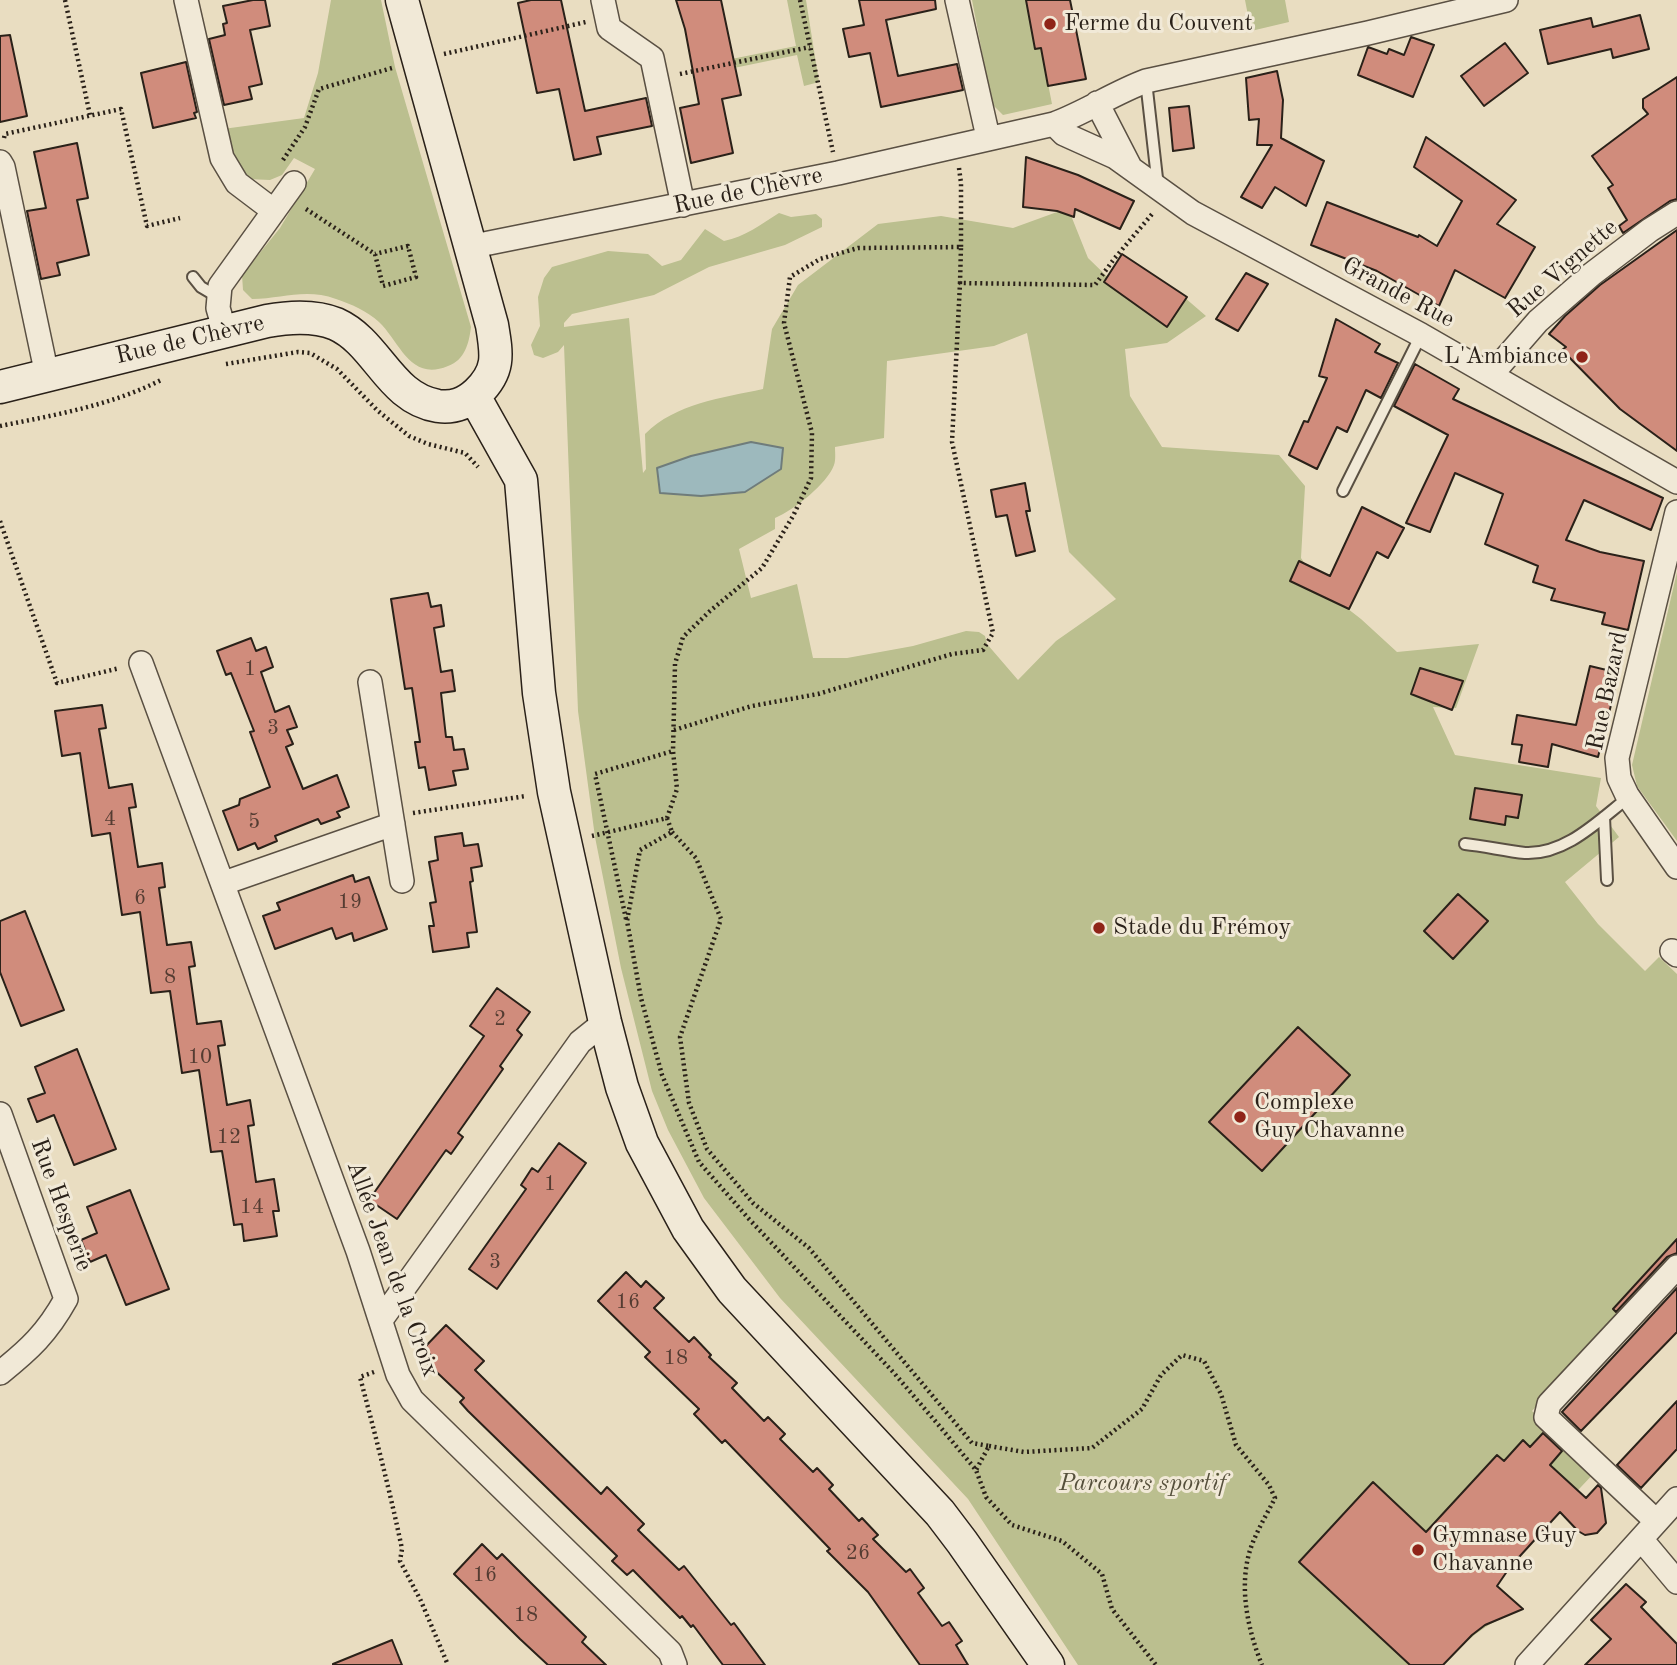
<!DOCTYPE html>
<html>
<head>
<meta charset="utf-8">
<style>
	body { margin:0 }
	canvas { display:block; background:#e9ddc1 }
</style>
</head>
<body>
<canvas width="1677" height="1665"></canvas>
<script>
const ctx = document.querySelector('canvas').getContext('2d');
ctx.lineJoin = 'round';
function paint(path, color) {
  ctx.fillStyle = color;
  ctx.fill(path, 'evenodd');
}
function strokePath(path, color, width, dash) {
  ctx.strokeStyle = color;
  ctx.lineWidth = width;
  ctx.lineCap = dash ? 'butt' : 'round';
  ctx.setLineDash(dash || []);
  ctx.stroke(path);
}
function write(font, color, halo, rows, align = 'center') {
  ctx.font = font + ' "Old Standard TT",serif';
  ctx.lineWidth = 6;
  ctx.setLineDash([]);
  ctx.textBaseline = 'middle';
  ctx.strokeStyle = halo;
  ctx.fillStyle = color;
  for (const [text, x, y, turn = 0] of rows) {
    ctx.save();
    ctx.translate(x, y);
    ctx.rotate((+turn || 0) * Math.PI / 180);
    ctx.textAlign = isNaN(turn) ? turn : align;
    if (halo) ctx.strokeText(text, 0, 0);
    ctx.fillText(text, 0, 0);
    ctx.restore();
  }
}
const green = new Path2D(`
	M331 0H381L395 67 471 327C469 343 465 360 448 366 410 382 400 342 379 322 367 311 351 304 336 299 305 288 282 299 252 299L243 290 242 275 280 228 315 169 294 158 282 175 270 180 248 179 238 171 223 129 304 118 318 73Z
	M787 0H806L819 82 804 86 797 55 695 76 692 67 796 46Z
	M972 0H1026L1041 48 1052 104 1003 115 992 104Z
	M1245 0H1285L1289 22 1251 31Z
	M1068 208 1088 258 1120 289 1184 297 1206 316 1167 343 1125 349 1130 396 1162 447 1279 455 1305 486 1301 558 1321 588 1361 619 1397 652 1479 644 1456 708 1433 707 1455 755 1601 778 1596 806 1619 837 1565 882 1598 924 1645 971 1659 957 1677 974V1252L1532 1411 1597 1470 1548 1522 1549 1524 1510 1567 1497 1585 1523 1609C1483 1625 1473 1634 1443 1665H1078L968 1499 780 1298 704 1198 668 1130 652 1091 621 968 595 837 578 711 564 345 558 352 543 358 534 355 531 345 540 326 538 297 544 278 552 267 608 251 648 254 662 266 681 260 705 229 724 241C745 237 761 224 779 213L791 217 816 214 822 219V227L785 245 709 267 654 295 572 314 564 323V327L629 318 643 473 646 469 645 434C676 403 722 398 763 389L772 329 798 285 878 224 941 216 1013 228ZM1027 333 1069 552 1116 599 1056 641 1018 680 987 644 985 636 979 632 966 631 913 646 847 658H813L797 584 751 598 739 549 775 529V518C794 510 827 484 834 465 836 460 835 452 835 447L884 438 887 361 994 346Z
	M1677 572V841L1637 786 1632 765Z`);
const water = new Path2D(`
	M751 442 783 448 781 469 745 492 701 496 660 493 657 468 691 456Z`);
const building = new Path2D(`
	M253 0H265L270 26 250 30 262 84 249 87 252 99 224 105 209 39 225 35 223 24 227 23 223 6Z
	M531 0H561L585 111 646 98 652 126 597 137 601 154 574 160 559 89 537 93 518 3Z
	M676 0H721L741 95 722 99 733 153 691 163 680 108 699 104 685 29Z
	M859 0H935L936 9 886 20 898 76 957 64 963 90 881 107 870 53 849 57 843 29 864 25Z
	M1026 0H1070L1086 79 1048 86 1041 48 1035 49Z
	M1640 15 1649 49 1613 58 1611 49 1548 64 1540 30 1591 18 1593 27Z
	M10 35 27 116 0 122V36Z
	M1411 37 1434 45 1413 97 1358 75 1368 47 1387 54 1389 49 1404 55Z
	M1505 43 1528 73 1484 106 1461 76Z
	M186 62 197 112 194 113 196 118 153 128 141 73Z
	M1277 71 1283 100 1281 138 1324 161 1306 206 1275 187 1262 208 1241 197 1272 145H1257L1259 119 1249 120 1246 78Z
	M1677 77V199L1670 201 1623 233 1619 226 1627 220 1608 188 1613 185 1592 156 1648 114 1643 108V99Z
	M1189 106 1194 148 1173 151 1169 108Z
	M1426 137 1516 200 1497 224 1535 247 1505 298 1455 270 1439 306 1377 271 1311 245 1327 202 1418 237 1419 235 1437 246 1462 201 1414 167Z
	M77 143 88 198 77 200 89 255 57 263 60 275 41 279 27 211 46 208 34 152Z
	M1026 157 1078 175 1134 201 1120 229 1075 209 1074 217 1057 211 1023 207Z
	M1677 230V451L1620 409 1562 350 1566 347 1549 334 1565 316 1600 285Z
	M1122 254 1187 297 1167 327 1104 282Z
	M1246 273 1268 284 1238 331 1216 319Z
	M1336 319 1380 344 1375 352 1398 363 1381 398 1366 390 1347 432 1337 427 1317 469 1289 455 1304 421 1308 422 1327 378 1319 376Z
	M1415 364 1459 389 1453 399 1663 498 1651 530 1584 500 1566 540 1600 552 1644 561 1628 630 1602 624 1605 613 1551 600 1555 589 1533 582 1538 566 1485 544 1503 494 1455 473 1430 532 1406 523 1448 435 1394 406Z
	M1025 483 1030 511H1026L1035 551 1016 556 1007 515 996 517 991 490Z
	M1362 507 1404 528 1388 558 1377 552 1349 609 1290 581 1299 561 1330 576Z
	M428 593 431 607 441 605 444 626 434 628 441 672 452 670 455 691 441 693 446 737H452L454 750 464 749 468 769 453 771 456 785 429 790 425 767 419 768 415 742H420L412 688 405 689 391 599Z
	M251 638 256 651 266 647 273 667 261 672 275 712 289 706 297 727 287 730 293 744 286 747 303 789 337 775 349 807 337 812 340 817 321 824 318 819 275 836 277 841 258 849 255 843 238 850 223 811 239 805 240 799 270 787 250 732 254 731 231 673 226 675 217 651Z
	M1590 666 1619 673 1598 757 1552 744 1548 767 1519 762 1522 745 1512 744 1517 715 1576 725Z
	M1420 668 1463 681 1452 710 1411 694Z
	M102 705 106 728 99 729 109 788 132 784 136 807 129 808 138 867 162 863 165 887 159 888 167 945 191 942 195 966 189 967 197 1024 221 1021 225 1045 218 1046 227 1105 250 1100 254 1125 248 1126 256 1182 274 1179 279 1211H273L277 1236 244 1241 242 1224 234 1225 222 1151 211 1152 199 1070 182 1073 170 991 151 993 140 912 122 915 110 833 92 836 80 753 62 756 55 711Z
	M1475 788 1522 795 1518 818 1506 816 1505 825 1470 819Z
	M462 833 464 846 478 844 482 866 471 868 473 881 470 882 477 932 467 933 469 947 433 952 429 926H434L430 903 436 902 429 862 438 860 435 837Z
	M353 875 355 882 369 877 387 929 354 941 352 933 336 939 332 928 275 949 263 916 280 910 277 903Z
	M1458 894 1488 921 1453 959 1424 931Z
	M25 911 64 1010 21 1026 0 972V921Z
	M497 988 530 1012 517 1030 522 1035 500 1066 503 1069 458 1133 463 1137 451 1154 446 1150 397 1219 369 1200 484 1036 470 1026Z
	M1298 1027 1350 1075 1262 1171 1209 1122Z
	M77 1049 116 1149 74 1165 54 1115 37 1122 28 1099 45 1093 35 1067Z
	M559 1143 586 1163 497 1289 469 1269 526 1189 521 1185 532 1168 538 1172Z
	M130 1190 169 1289 126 1305 106 1255 90 1262 81 1240 97 1233 87 1207Z
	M1677 1239V1253L1667 1257 1616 1312 1613 1309Z
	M626 1272 641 1287 646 1281 664 1298 654 1308 689 1342 694 1337 711 1355 709 1357 737 1383 732 1388 764 1421 768 1417 785 1434 780 1439 813 1472 817 1468 833 1485 829 1489 859 1521 862 1518 878 1535 873 1539 906 1572 910 1569 924 1588 918 1593 942 1626 949 1622 962 1641 956 1645 968 1665H920L868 1592 827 1551 830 1549 725 1440 722 1443 694 1414 699 1409 645 1357 650 1352 598 1301Z
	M1677 1288V1332L1581 1431 1562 1412Z
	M446 1325 484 1361 475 1370 601 1494 607 1487 644 1524 638 1530 679 1570 684 1566 731 1625 734 1623 765 1665H723L693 1625 691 1627 682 1616 680 1618 633 1570 627 1575 612 1561 617 1556 468 1411 460 1402 464 1398 427 1363 433 1358 424 1348Z
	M1677 1401V1449L1641 1488 1617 1465Z
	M1543 1433 1562 1451 1550 1465 1586 1498 1598 1485 1601 1488 1606 1523 1597 1533 1585 1535 1578 1531 1560 1512 1510 1567 1497 1586 1523 1609 1485 1625 1472 1635 1443 1665H1410L1299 1562 1373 1482 1426 1532 1497 1455 1504 1461 1523 1440 1530 1447Z
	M482 1544 497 1559 502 1554 531 1583 586 1637 582 1642 606 1665H548L520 1639 454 1574Z
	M1626 1584 1646 1602 1641 1607 1677 1644V1665H1585L1611 1639 1591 1620Z
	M392 1640 402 1665H333V1664Z`);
const path = new Path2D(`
	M65 0 90 115
	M800 0 833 152
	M444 54 586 22
	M680 74 810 47
	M4 138 5 134 121 109 147 226 180 218
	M283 160 305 127 319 89 392 68
	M959 168 961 183V247
	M306 209 375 254 383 286 416 277 408 246 375 254
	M226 364 298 352 310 353 337 369 378 411 409 436 428 444 465 453 478 467
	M0 426C55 415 113 405 163 379
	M0 521 57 683 120 668
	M674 730 752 706 818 694 952 654 983 650 993 633 952 442 960 283
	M413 813 526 796
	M667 818 672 832 640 850 627 921 641 998 662 1075 699 1162 749 1219 894 1373 936 1422 976 1470 986 1497 1012 1525 1062 1541 1102 1574 1112 1609 1156 1665
	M672 832 696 858 721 919 680 1037 689 1103 707 1149 753 1203 809 1248 972 1443 989 1446 976 1470
	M592 836 667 818 677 789 673 751 675 664 683 637 710 611 762 568 793 516 811 478 812 433 784 323 790 277 820 259 858 248 961 247 960 283 1095 285 1114 259 1153 213
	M626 919 595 774 673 751
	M374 1372 360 1377C375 1434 390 1491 402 1549L400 1561 421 1601 448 1665
	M989 1446 1024 1452 1092 1448 1142 1409 1161 1375 1182 1355 1204 1361 1221 1394 1236 1445 1269 1485 1275 1498C1268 1512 1259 1527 1253 1542 1237 1581 1247 1628 1262 1665`);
const lane = new Path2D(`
	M1146 81 1158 187
	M193 277 201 287 218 297
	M1343 491 1421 335
	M1604 817 1607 880
	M1465 844C1485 846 1505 851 1525 853 1566 855 1599 820 1629 797`);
const street = new Path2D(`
	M186 0 222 158 237 183 274 211
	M603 0 609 28 652 58 683 205
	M957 0 988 137
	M1097 103 1130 167
	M1054 124 1064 134 1115 157 1193 213 1421 335 1677 482
	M0 162 3 167 47 375
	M469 247 838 173 1054 124C1086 112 1114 93 1146 81L1368 33 1506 0
	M225 332 218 308 220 286 294 183
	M1491 375 1538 321 1592 274 1650 230 1677 213
	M1677 512 1617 758 1619 778 1627 795 1677 867
	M141 663 358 1251 398 1375 412 1400 670 1652 675 1665
	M370 682 402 881
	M224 883 393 824
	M1672 951 1677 955
	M0 1114 66 1299C47 1333 30 1349 0 1373
	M381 1320 580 1042 605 1022
	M1656 1521 1546 1417 1549 1404 1677 1267
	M1641 1539 1677 1582
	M1527 1665 1677 1499`);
const secondary = new Path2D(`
	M0 387 267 321C289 317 314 315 336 324 378 343 389 398 438 406 453 408 465 404 477 393 500 371 497 355 492 325L402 0
	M474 396 521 480 539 693 554 792 605 1022 622 1087 642 1143 688 1229 732 1290 940 1513 962 1542 1048 1665`);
const markers = [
	[1050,24,7,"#8f2418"],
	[1582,357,7,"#8f2418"],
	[1099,928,7,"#8f2418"],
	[1240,1117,7,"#8f2418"],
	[1418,1550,7,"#8f2418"]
];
const numberNames = [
	["1",250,669],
	["3",273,728],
	["4",110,819],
	["5",254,822],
	["6",140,898],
	["19",350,902],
	["8",170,977],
	["2",500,1019],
	["10",200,1057],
	["12",229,1137],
	["1",550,1184],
	["14",252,1207],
	["3",495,1262],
	["16",628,1302],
	["18",676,1358],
	["26",858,1553],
	["16",485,1575],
	["18",526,1615]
];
const poiNames = [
	["Ferme du Couvent",1064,24],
	["L'Ambiance",1568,357,"right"],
	["Stade du Frémoy",1113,928],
	["Complexe",1254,1103],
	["Guy Chavanne",1254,1131],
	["Gymnase Guy",1432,1536],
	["Chavanne",1432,1564]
];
const streetNames = [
	["Rue de Chèvre",748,191,-12],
	["Rue Vignette",1563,269,-41],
	["Grande Rue",1398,293,28],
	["Rue de Chèvre",190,340,-13],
	["Rue Bazard",1608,691,-78],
	["Rue Hesperie",61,1205,70],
	["Allée Jean de la Croix",392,1269,70]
];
const parkNames = [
	["Parcours sportif",1143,1484]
];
paint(green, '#bbbf8f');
paint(water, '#9db9bd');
strokePath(water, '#6f7c7b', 2);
paint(building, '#d08c7c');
strokePath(building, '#2a2119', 2);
strokePath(lane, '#5a5043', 14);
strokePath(street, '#5a5043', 26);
strokePath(secondary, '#2a2119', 35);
strokePath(path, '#2a2119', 4.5, [2, 3.5]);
strokePath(lane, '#f1e9d7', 10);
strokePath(street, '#f1e9d7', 23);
strokePath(secondary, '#f1e9d7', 32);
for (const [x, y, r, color] of markers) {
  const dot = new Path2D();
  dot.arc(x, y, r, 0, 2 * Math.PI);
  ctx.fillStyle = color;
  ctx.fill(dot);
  strokePath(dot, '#f1e9d7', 2.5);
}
write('21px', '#543c32', null, numberNames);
write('24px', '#2a2119', '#f1e9d7', poiNames, 'left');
write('24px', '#2a2119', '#f1e9d7', streetNames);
write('italic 24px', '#56503c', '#f1e9d7', parkNames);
</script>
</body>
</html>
